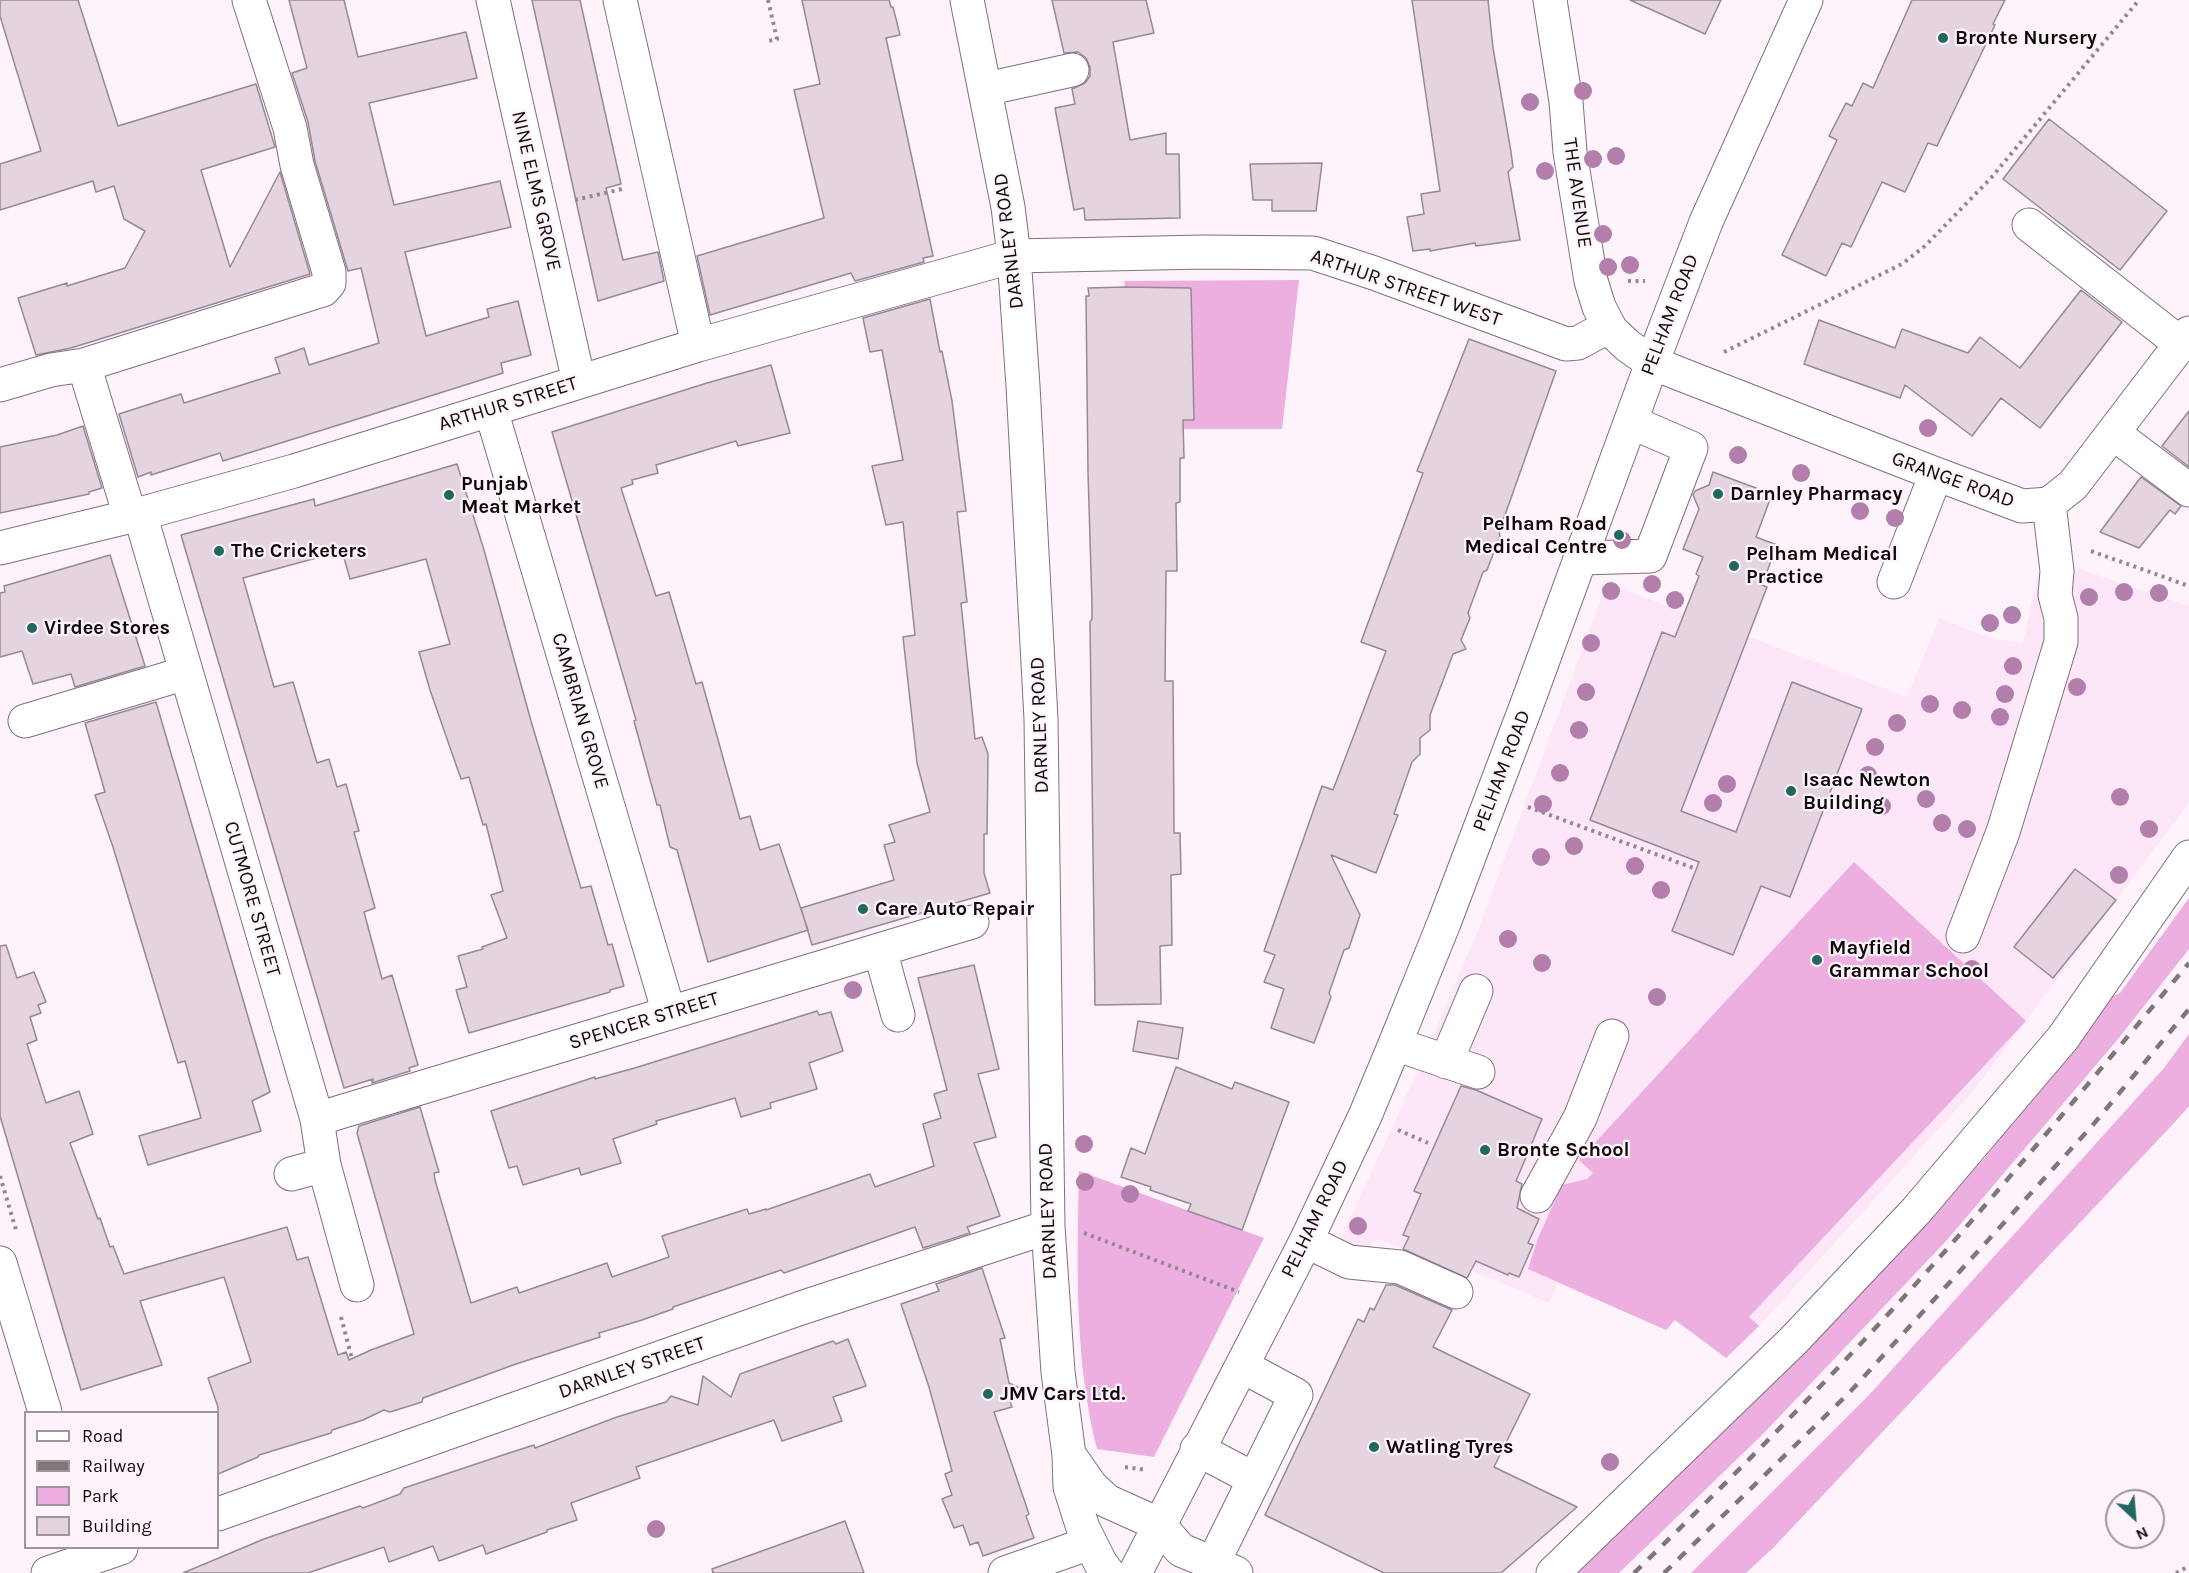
<!DOCTYPE html>
<html>
<head>
<meta charset="utf-8">
<style>
	body { margin:0 }
	#map { position:relative; width:2189px; height:1573px; overflow:hidden; background:#fef2fb; font-family:Karla,sans-serif }
	canvas { display:block }
	.legend { position:absolute; left:24px; top:1411px; width:195px; height:138px; box-sizing:border-box; background:#fef2fb; border:2px solid #9e959c; margin:0; padding:8px 10px; list-style:none; font-size:18px; color:#0f0a0d }
	.legend li { display:flex; align-items:center; gap:12px; height:30px }
	.legend b { width:30px; border:2px solid #9e959c }
	.north { position:absolute; left:2105px; top:1489px; width:60px; height:60px; box-sizing:border-box; background:#fef2fb; border:2px solid #9e959c; border-radius:50%; rotate:154deg; font-size:16px; font-weight:700; line-height:24px; text-align:center; color:#0f0a0d }
	.north::after { content:''; display:block; margin:auto; width:21px; height:27px; background:#1f6860; clip-path:polygon(50% 0,100% 100%,50% 72%,0 100%) }
</style>
</head>
<body>
<div id="map">
<canvas width="2189" height="1573"></canvas>
<ul class="legend">
<li><b style="height:8px;background:#fff"></b>Road</li>
<li><b style="height:8px;background:#7f767c"></b>Railway</li>
<li><b style="height:16px;background:#ecafdf"></b>Park</li>
<li><b style="height:16px;background:#e4d4e0"></b>Building</li>
</ul>
<div class="north">N</div>
</div>
<script>
const ctx = document.querySelector('canvas').getContext('2d');
ctx.lineJoin = 'round';
function paint(path, color) {
  ctx.fillStyle = color;
  ctx.fill(path, 'evenodd');
}
function strokePath(path, color, width, dash) {
  ctx.strokeStyle = color;
  ctx.lineWidth = width;
  ctx.lineCap = dash ? 'butt' : 'round';
  ctx.setLineDash(dash || []);
  ctx.stroke(path);
}
function write(font, color, halo, rows, align = 'center') {
  ctx.font = font + ' Karla,sans-serif';
  ctx.lineWidth = 4.5;
  ctx.setLineDash([]);
  ctx.textBaseline = 'middle';
  ctx.strokeStyle = halo;
  ctx.fillStyle = color;
  for (const [text, x, y, turn = 0] of rows) {
    ctx.save();
    ctx.translate(x, y);
    ctx.rotate((+turn || 0) * Math.PI / 180);
    ctx.textAlign = isNaN(turn) ? turn : align;
    if (halo) ctx.strokeText(text, 0, 0);
    ctx.fillText(text, 0, 0);
    ctx.restore();
  }
}
const built = new Path2D(`
	M2076 568 2189 606V803L1974 1090 1759 1326 1726 1358 1675 1320 1666 1330 1558 1283 1549 1303 1457 1264 1453 1271 1379 1239 1356 1249 1340 1241 1417 1073 1477 933 1607 583 1907 697 1939 618 1990 638 2023 643 2038 573Z`);
const green = new Path2D(`
	M1299 280 1282 429H1183L1138 421 1194 420 1193 381 1158 382 1192 317 1191 288 1125 287 1124 281Z
	M1854 862 2026 1021 1749 1317 1759 1326 1726 1358 1675 1320 1666 1330 1528 1269 1538 1238 1562 1185 1587 1179 1593 1173 1579 1160Z
	M2189 898V949L2118 1039 1947 1240 1763 1434 1619 1573H1571L1847 1302 1984 1159 2105 1000 2120 993Z
	M2189 1034V1106L2174 1123 1773 1548 1746 1573H1691L1869 1395 2164 1068Z
	M1079 1171 1264 1238 1154 1457 1097 1449C1074 1359 1077 1263 1079 1171Z`);
const building = new Path2D(`
	M0 0H78L118 126 256 84 275 147 201 170 230 267 280 172 310 274 71 348 36 355 18 298 67 283V286L125 268 145 231 124 219 114 186 96 192 93 181 0 210V164L41 151 0 16Z
	M289 0H344L358 57 466 32 477 78 369 103 394 205 500 181 511 227 405 252 426 336 489 317 487 309 518 301 531 355 501 363 503 373 348 422 223 461 220 453 151 475V472L138 477 119 414 181 394 184 403 280 373 275 358 304 348 309 365 379 343 361 268 348 271 315 161 308 122 292 73 307 68Z
	M532 0H580L621 184 606 188 623 260 658 252 664 281 598 301Z
	M802 0H889L891 7H893L900 35 886 38 933 256 923 258 924 262 855 281 851 273 710 315 697 256 824 218 794 90 820 84Z
	M1052 0H1146L1154 33 1113 42 1130 140 1166 133V154H1179L1180 218 1085 220 1084 208 1074 210 1055 108 1075 104 1072 89 1085 83 1090 76V67L1086 58 1078 52 1064 53Z
	M1412 0H1488L1493 48 1511 152 1513 167 1508 172 1520 240 1476 246 1475 243 1430 251V249L1413 251 1407 217 1424 214 1421 194 1440 191Z
	M1630 0H1721L1705 34Z
	M1912 0H2005L1993 24 1995 25 1937 146 1928 143 1905 192 1882 182 1851 247 1842 243 1826 276 1782 255 1837 140 1829 136 1846 103 1852 106 1863 83 1873 88Z
	M2049 119 2167 211 2120 270 2003 179Z
	M1322 163 1316 211H1272V200H1253L1250 164Z
	M1125 287 1191 288 1194 420H1183L1184 458H1180V502L1176 503 1177 571H1166L1165 681H1173L1174 833H1180L1181 874 1171 875 1172 945 1160 946 1161 1004 1095 1005 1090 622 1092 619V605L1088 472 1086 296H1089L1088 288Z
	M2081 290 2122 322 2040 428 2001 398 1972 436 1905 385 1900 398 1804 364 1819 320 1895 348 1902 329 1968 353 1980 337 2020 368Z
	M930 299 940 352 942 351 952 401 966 511 957 512 967 602 961 603 975 739 982 737 988 754 987 834H984V873L990 893 812 945 801 908 894 880 884 845 895 842 889 825 930 812 917 763 903 637 915 635 903 522 886 525 872 466 903 460 882 350 870 352 863 318Z
	M1469 339 1556 371 1499 532 1500 536 1487 570 1483 572 1468 613 1470 618 1461 640 1466 649 1453 654 1430 715V730L1420 738V754L1412 762 1394 814 1398 815 1376 873 1331 855 1360 915 1349 948 1344 950 1329 993 1331 997 1314 1043 1271 1028 1284 989 1264 982 1275 955 1264 951 1322 786 1333 790 1386 651 1361 642 1423 473 1417 471Z
	M771 365 790 433 738 446 736 441 656 465 658 473 632 480 633 484 621 488 656 596 669 592 696 684 702 682 740 819 750 816 760 850 779 844 808 930 708 962 677 850 670 847 660 805H657L634 721 636 720 552 432 707 383Z
	M2189 411V467L2162 446Z
	M83 426 102 488 89 492V494L0 513V447L57 435Z
	M457 464 484 550 531 721 581 888 591 886 608 945 612 944 624 986 610 990V992L469 1033 456 990 467 987 458 956 483 949 482 947 507 938 491 895 503 891 486 824 483 825 469 777 461 779 430 690 419 652 450 644 426 559 350 579 342 551 243 578 274 687 293 682 317 763 329 759 337 787 346 784 359 831 354 832 375 908 364 912 382 979 392 975 418 1065 409 1068 410 1071 372 1083 373 1079 344 1088 181 535 314 499 315 506Z
	M1713 472 1772 494 1756 537 1777 545 1762 585 1767 587 1681 811 1736 832 1792 682 1862 709 1790 897 1761 886 1733 955 1672 931 1699 862 1590 820 1662 632 1675 637 1699 576 1696 574 1703 557 1683 549 1699 509 1693 495 1695 491 1709 485Z
	M2141 477 2181 506 2175 514 2170 510 2139 548 2100 532Z
	M110 555 145 666 75 687 71 674 33 684 22 651 0 657V593L5 592 4 586Z
	M156 702 270 1092 252 1101 261 1131 148 1165 139 1136 201 1118 185 1061 178 1063 113 847 95 795 105 792 85 723Z
	M2075 869 2116 900 2053 978 2014 947Z
	M6 945 17 978 34 972 46 1002 38 1005 41 1013 30 1017 37 1040 27 1044 46 1103 79 1091 93 1134 70 1143 98 1219 100 1218 110 1247 113 1246 124 1274 287 1227 297 1260 308 1257 338 1355 346 1352 349 1360 371 1350 414 1334 357 1133 359 1126 420 1107 439 1172 434 1173 435 1180 471 1303 517 1287 519 1293 607 1263 612 1277 669 1257 662 1236 747 1209 749 1214 766 1209V1210L870 1174 875 1187 934 1166 923 1124 941 1118 934 1094 947 1090 918 978 974 965 999 1069 978 1074 996 1137 974 1143 1000 1216 967 1227 970 1233 923 1248 915 1227 784 1273 781 1270 673 1307V1309L642 1320 599 1333 600 1337 516 1364 423 1398 422 1402 390 1412 384 1410 363 1420 332 1430 331 1433 259 1455 258 1457 218 1474V1407L208 1378 251 1362 224 1277 140 1301 162 1365 81 1390 0 1116V946Z
	M817 1011 819 1015 831 1012 843 1051 809 1063 817 1089 770 1103 771 1108 741 1117 735 1098 656 1121 657 1124 613 1139 621 1163 581 1175 579 1168 523 1185 517 1166 509 1168 491 1111 595 1077V1079L638 1067Z
	M1138 1021 1183 1028 1178 1059 1133 1051Z
	M1176 1067 1232 1089 1235 1082 1289 1102 1242 1230 1188 1211 1191 1204 1150 1190 1151 1187 1121 1177 1131 1148 1145 1154Z
	M1461 1086 1476 1090 1542 1119 1516 1181 1522 1184 1517 1208 1539 1219 1528 1243 1533 1245 1519 1277 1509 1273 1508 1275 1476 1261 1467 1278 1403 1249 1409 1237 1403 1235 1421 1194 1414 1191Z
	M982 1268 1005 1338 1000 1339 1009 1383 1020 1388 1010 1401 1012 1407 994 1412 1029 1514 1026 1516 1034 1538 983 1556 978 1542 970 1545 963 1525 954 1528 942 1499 952 1495 945 1474 952 1471 929 1387 901 1304 939 1291 936 1284Z
	M1386 1285H1395L1452 1310 1433 1347 1530 1394 1494 1467 1577 1507 1501 1573H1384L1265 1515 1358 1319 1364 1322 1370 1308 1374 1310Z
	M848 1339 866 1386 833 1397 842 1421 782 1441 774 1420 636 1467 640 1478 571 1503 577 1520 547 1530V1532L486 1554 483 1545 439 1561 433 1546 389 1562 384 1547 308 1573H183L264 1539 360 1506 363 1508 400 1494 404 1488 509 1453 534 1445 535 1448 617 1417 666 1402 671 1396 698 1405 703 1376 731 1397 740 1374 833 1341 836 1344Z
	M845 1521 864 1573H713L712 1569Z`);
const path = new Path2D(`
	M768 0 777 39 768 41
	M575 200 626 188
	M1628 281H1645
	M1724 352 1902 264 1925 246 1991 178 2139 0
	M2091 551 2189 586
	M1528 807 1696 869
	M1398 1130 1428 1143
	M0 1176 16 1230
	M1084 1233 1239 1292
	M341 1317 352 1359
	M1125 1467 1147 1470
	M2176 1573 2189 1566`);
const minor = new Path2D(`
	M493 0 579 382
	M620 0 698 345
	M967 0 1008 207 1014 256 1023 386 1041 719 1048 1227 1058 1372 1069 1455 1070 1487 1083 1528 1101 1564 1108 1573
	M1550 0 1566 102 1570 152 1591 281 1599 307 1611 330 1628 346 1652 363 1936 474 2022 506 2049 504 2073 485 2189 333
	M986 89 1072 70
	M2029 225 2181 344
	M84 365 130 516
	M0 385 51 370 84 365 316 292 323 290 329 283V272L297 165 290 128 249 0
	M491 410 669 1013
	M2113 433 2189 490
	M140 514 317 1119 324 1165 357 1285
	M0 548 140 514 294 471 698 345 1014 256 1204 252 1313 253 1374 273 1566 344 1578 343 1609 326
	M1582 558 1650 556 1691 448 1631 422
	M1894 582 1936 474
	M25 721 186 673
	M1963 936 2003 832 2061 642V618L2055 595 2057 571 2049 504
	M880 950 898 1015
	M1395 1044 1478 1072
	M1446 1062 1476 991
	M317 1119 972 922
	M291 1174 324 1165
	M1537 1196 1580 1118 1612 1036
	M1306 1241 1349 1262 1400 1267 1456 1292
	M0 1263 45 1412
	M1197 1449 1254 1479
	M1070 1456 1091 1486 1107 1501 1158 1524 1181 1550 1236 1573
	M218 1514 801 1308 1048 1227
	M1213 1563 1296 1395 1242 1366
	M48 1573 121 1548
	M1005 1573 1090 1543
	M1135 1573 1306 1241 1365 1116 1395 1044 1444 923 1527 704 1652 363 1706 222 1806 0
	M1553 1573 1793 1341 1916 1211 2063 1038 2189 857`);
const rail = new Path2D(`
	M1634 1573C1736 1474 1836 1373 1931 1267 2019 1168 2104 1065 2189 963
	M1664 1573 1849 1393 2092 1126 2189 1009`);
const trees = [
	[1583,91],
	[1530,102],
	[1616,156],
	[1593,159],
	[1545,171],
	[1603,234],
	[1630,265],
	[1608,267],
	[1928,428],
	[1738,455],
	[1801,473],
	[1860,511],
	[1895,518],
	[1622,540],
	[1652,584],
	[1611,591],
	[2124,592],
	[2159,593],
	[2089,597],
	[1675,600],
	[2012,615],
	[1990,623],
	[1591,643],
	[2013,666],
	[2077,687],
	[1586,692],
	[2005,694],
	[1930,704],
	[1962,710],
	[2000,717],
	[1897,723],
	[1579,730],
	[1875,747],
	[1560,773],
	[1868,775],
	[1727,784],
	[2120,797],
	[1926,799],
	[1713,803],
	[1543,804],
	[1882,806],
	[1942,823],
	[1967,829],
	[2149,829],
	[1574,846],
	[1541,857],
	[1635,866],
	[2119,875],
	[1661,890],
	[1508,939],
	[1542,963],
	[1972,969],
	[853,990],
	[1657,997],
	[1084,1144],
	[1085,1182],
	[1130,1194],
	[1358,1226],
	[1610,1462],
	[656,1529]
];
const markers = [
	[1943,38,6,"#1f6860"],
	[1718,494,6,"#1f6860"],
	[449,495,6,"#1f6860"],
	[1619,535,6,"#1f6860"],
	[219,551,6,"#1f6860"],
	[1734,566,6,"#1f6860"],
	[32,628,6,"#1f6860"],
	[1791,791,6,"#1f6860"],
	[863,909,6,"#1f6860"],
	[1817,960,6,"#1f6860"],
	[1485,1150,6,"#1f6860"],
	[988,1394,6,"#1f6860"],
	[1374,1447,6,"#1f6860"]
];
const poiNames = [
	["Bronte Nursery",1955,38],
	["Punjab",461,484],
	["Meat Market",461,507],
	["Darnley Pharmacy",1730,494],
	["Pelham Road",1607,524,"right"],
	["Medical Centre",1607,547,"right"],
	["The Cricketers",231,551],
	["Pelham Medical",1746,554],
	["Practice",1746,577],
	["Virdee Stores",44,628],
	["Isaac Newton",1803,780],
	["Building",1803,803],
	["Care Auto Repair",875,909],
	["Mayfield",1829,948],
	["Grammar School",1829,971],
	["Bronte School",1497,1150],
	["JMV Cars Ltd.",1000,1394],
	["Watling Tyres",1386,1447]
];
const streetNames = [
	["NINE ELMS GROVE",536,191,77],
	["THE AVENUE",1577,193,82],
	["DARNLEY ROAD",1009,241,-97],
	["ARTHUR STREET WEST",1406,288,19],
	["PELHAM ROAD",1670,315,-69],
	["ARTHUR STREET",508,404,-17],
	["GRANGE ROAD",1953,480,20],
	["CAMBRIAN GROVE",580,711,74],
	["DARNLEY ROAD",1040,725,-92],
	["PELHAM ROAD",1502,771,-69],
	["CUTMORE STREET",252,899,74],
	["SPENCER STREET",644,1021,-17],
	["DARNLEY ROAD",1048,1211,-92],
	["PELHAM ROAD",1315,1219,-64],
	["DARNLEY STREET",632,1368,-19]
];
paint(built, '#fce6f7');
paint(green, '#ecafdf');
paint(building, '#e4d4e0');
strokePath(building, '#978994', 1.5);
strokePath(minor, '#7f717c', 35);
strokePath(path, '#92898f', 4, [3, 4.5]);
strokePath(minor, '#fff', 33);
strokePath(rail, '#7f767c', 4.5, [10, 10]);
ctx.fillStyle = '#b27eab';
for (const [x, y] of trees) {
  ctx.beginPath();
  ctx.arc(x, y, 9, 0, 2 * Math.PI);
  ctx.fill();
}
for (const [x, y, r, color] of markers) {
  const dot = new Path2D();
  dot.arc(x, y, r, 0, 2 * Math.PI);
  ctx.fillStyle = color;
  ctx.fill(dot);
  strokePath(dot, '#fef2fb', 2);
}
write('bold 20px', '#0f0a0d', '#fef2fb', poiNames, 'left');
write('20px', '#0f0a0d', '#fef2fb', streetNames);
</script>
</body>
</html>
